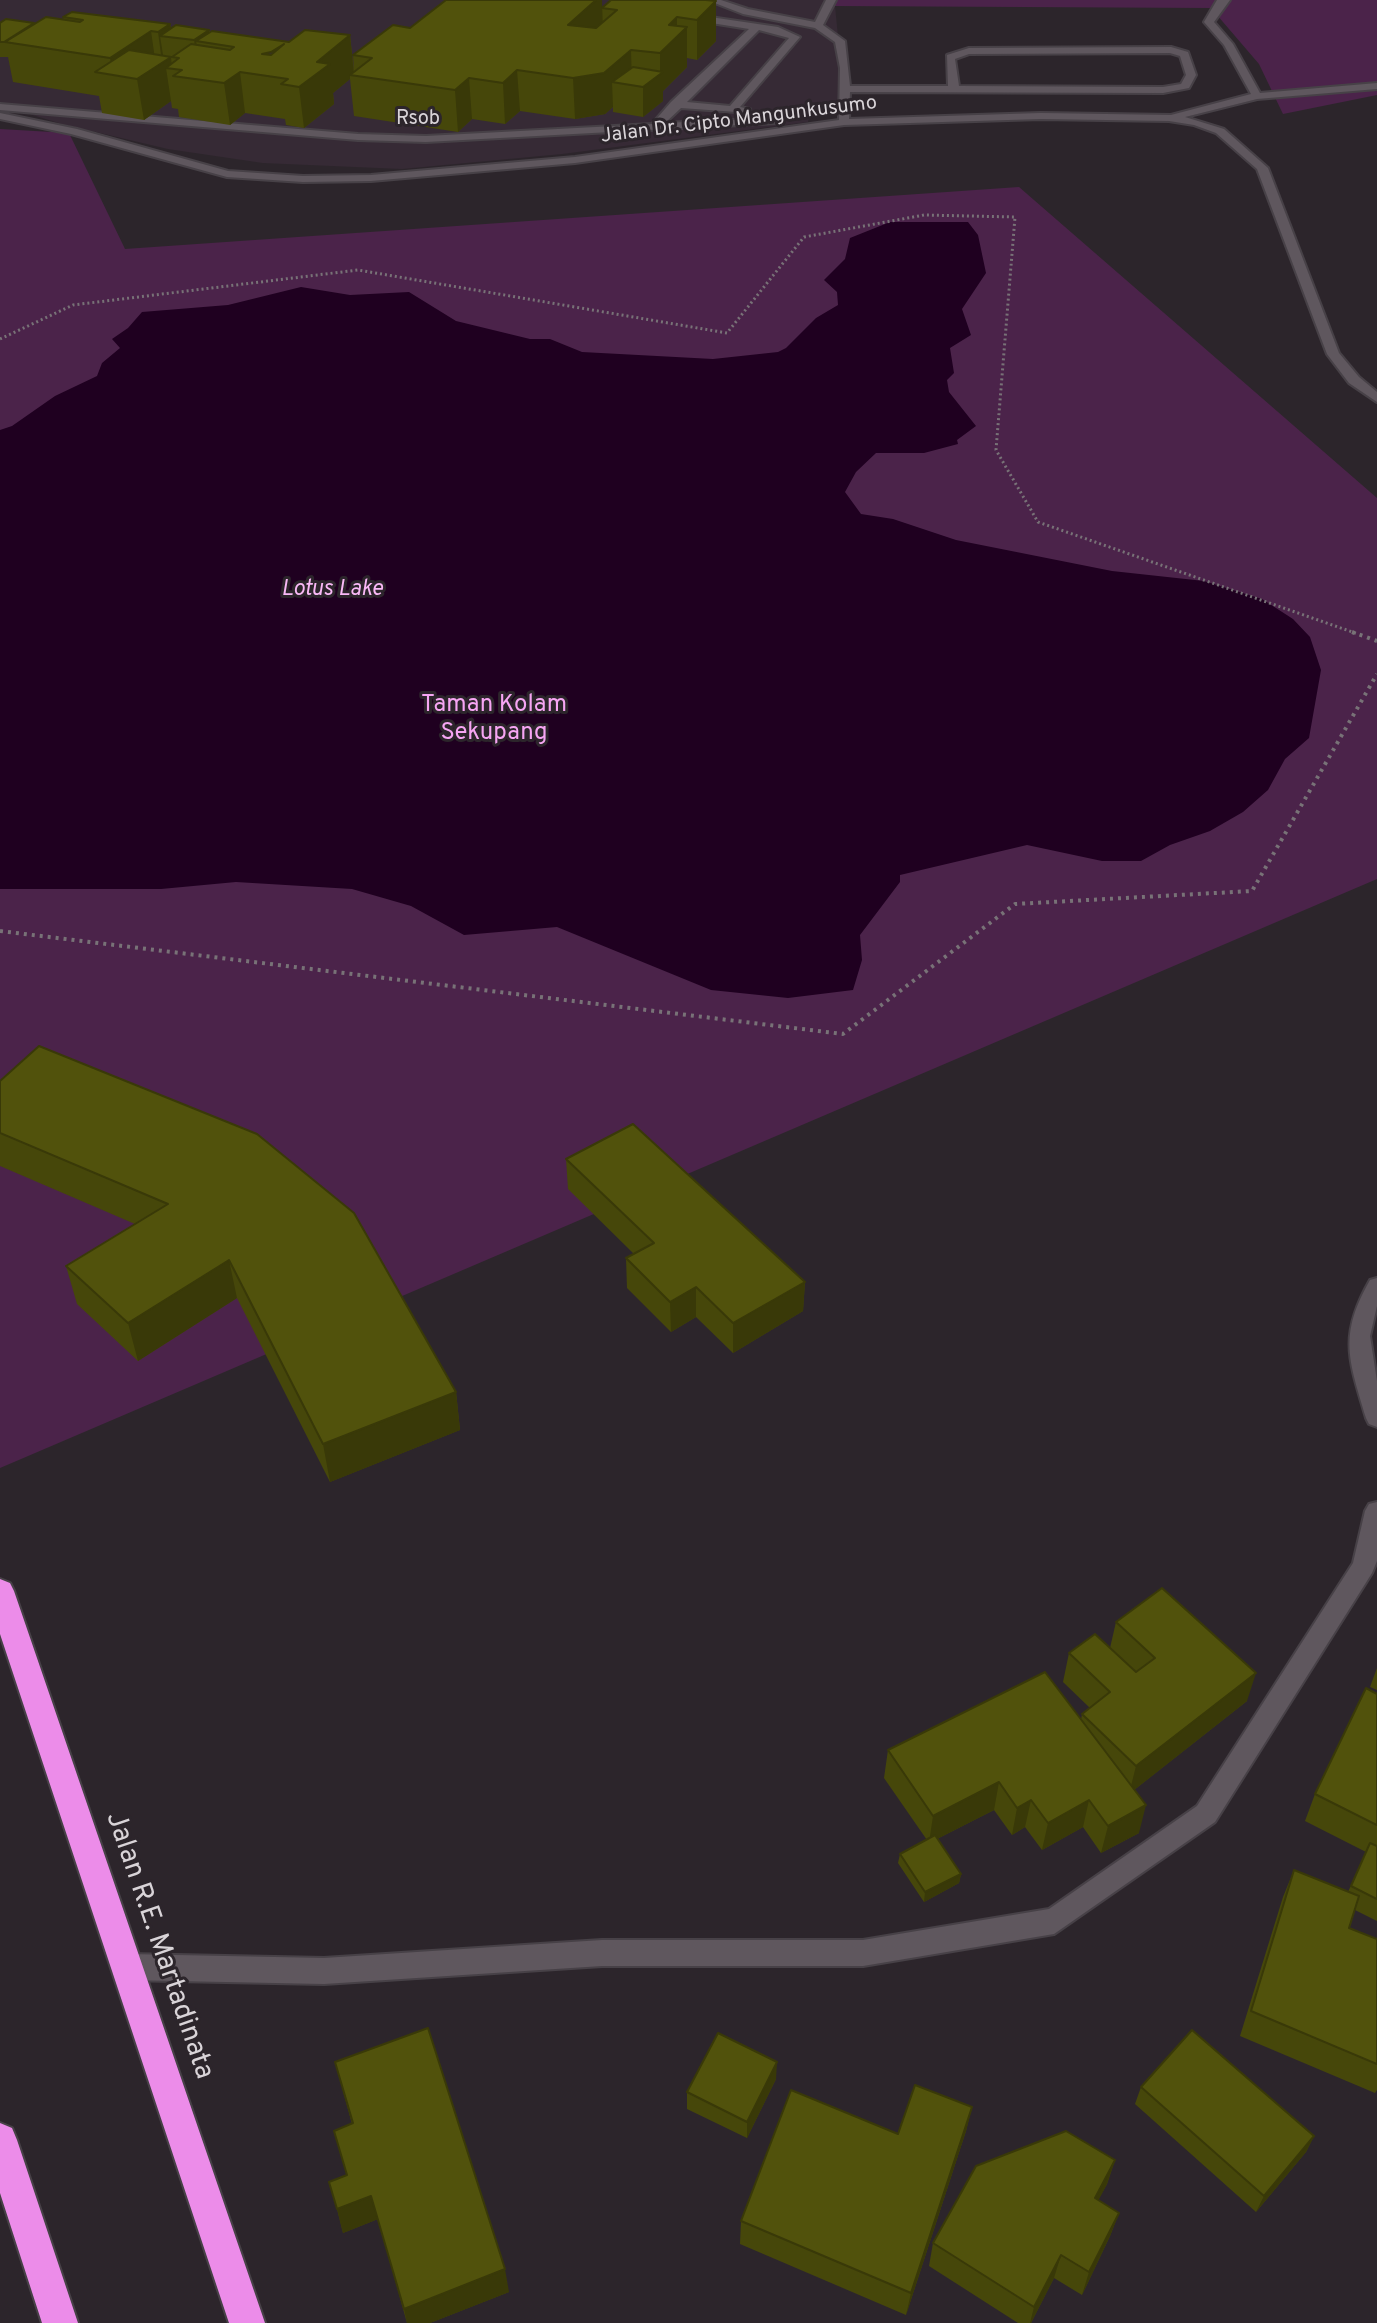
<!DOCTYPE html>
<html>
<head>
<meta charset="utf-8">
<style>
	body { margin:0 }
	canvas { display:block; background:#2c252b }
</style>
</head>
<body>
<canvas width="1377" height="2323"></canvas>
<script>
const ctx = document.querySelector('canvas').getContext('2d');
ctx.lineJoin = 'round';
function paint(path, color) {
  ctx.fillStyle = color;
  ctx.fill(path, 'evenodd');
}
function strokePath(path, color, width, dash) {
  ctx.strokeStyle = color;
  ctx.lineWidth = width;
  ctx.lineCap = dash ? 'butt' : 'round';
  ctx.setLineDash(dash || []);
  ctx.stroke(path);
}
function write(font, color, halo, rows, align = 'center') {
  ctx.font = font + ' Overpass,sans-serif';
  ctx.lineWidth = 6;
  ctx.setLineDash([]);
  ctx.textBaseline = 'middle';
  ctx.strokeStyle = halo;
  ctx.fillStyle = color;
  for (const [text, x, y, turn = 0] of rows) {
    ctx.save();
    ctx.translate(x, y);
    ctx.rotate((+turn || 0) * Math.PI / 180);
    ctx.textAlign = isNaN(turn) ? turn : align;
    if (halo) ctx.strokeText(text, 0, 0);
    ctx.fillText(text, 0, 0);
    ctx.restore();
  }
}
const built = new Path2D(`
	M0 0H827L835 6 845 109 809 116 808 122 562 154 402 169 263 163 168 149 62 124 0 105Z`);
const green = new Path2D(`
	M827 0H1377V95L1283 114 1259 64 1211 8 835 6Z
	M0 129 69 133 125 249 1019 187 1377 498V879L0 1468Z`);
const water = new Path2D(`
	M890 222H968L978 235 986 273 962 309 971 335 950 348 954 373 947 380 949 392 976 426 957 440 958 444 924 453H876L856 472 845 492 861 514 893 519 956 540 1112 571 1204 581 1262 599 1293 619 1310 637 1321 670 1309 738 1285 759 1268 790 1243 812 1210 831 1170 845 1141 861H1102L1027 845 900 875V882L860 935 862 960 853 990 788 998 711 990 557 927 464 935 411 906 352 889 236 882 161 889H0V430L12 426 55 396 97 376 102 363 120 348 112 339 128 328 142 312 228 305 301 287 350 295 409 292 456 321 530 339H550L582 352 713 359 778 352 786 348 816 318 838 305 837 292 824 280 845 259 850 238Z`);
const pathFar1 = new Path2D(`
	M0 339 73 305 358 270 727 333 804 237 924 215 1015 217 996 450 1038 522 1358 634`);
const path = new Path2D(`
	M1352 632 1377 641
	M0 931 843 1034 1015 904 1252 891 1377 674`);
const minor = new Path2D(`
	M707 0H721L748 9 815 22 826 0H836L823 25 845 41 850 86H948L947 55 969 48 1171 47 1188 52 1196 75 1189 88 1163 93 850 92 849 119 1041 113 1171 115 1251 94 1224 45 1204 22 1217 0H1230L1214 22 1233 44 1260 93 1377 83V89L1257 99 1185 117 1224 129 1268 168 1339 353 1359 377 1377 392V402L1349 383 1327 354 1257 169 1216 133 1194 125 1169 121 1041 119 844 125 575 163 371 181 303 182 227 177 71 134 0 119V113L77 129 228 171 303 176 371 175 575 157 839 120 840 68 835 42 815 28 743 14ZM1170 53 1180 56 1186 75 1181 84 1163 87 959 86 955 59 969 54Z
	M690 14 778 27 800 37 740 107 750 109V113L681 108 665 123 773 118 777 119V123L426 142 358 140 0 110V104L358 134 426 136 652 124 671 102 749 29 686 19ZM759 30 789 38 730 106 687 102Z
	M1377 1278V1306L1370 1336 1377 1381V1427L1369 1424 1366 1418C1349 1360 1338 1336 1370 1280Z
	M1377 1502V1561L1372 1573 1215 1822 1054 1934 863 1966H602L324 1984 127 1980 117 1976 113 1967 117 1958 127 1954 324 1958 602 1940H863L1049 1909 1197 1806 1353 1563 1365 1511 1369 1504Z`);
const highway = new Path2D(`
	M0 1579 10 1583 14 1591 265 2323H229L0 1634Z
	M0 2123 12 2128 17 2140 78 2323H42L0 2193Z`);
const wall = new Path2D(`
	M446 0H602V8L611 0H707L716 1V41L697 60 687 58V67L663 91V101L643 117 613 112V107L605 114 575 119 520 111 505 124 472 119 458 132 354 116 350 79 333 93 334 104 304 128 286 125 285 119 245 113 230 125 179 117 178 109 172 108 171 101 144 120 102 113 99 96 13 82 8 57H0V23L6 19 34 24 46 17 64 20 63 17 72 12 170 24 171 28 176 25 209 30 210 32 212 31 289 42 305 30 350 35 354 72 353 55 393 25 410 28ZM284 44 271 55 262 54 271 52Z
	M0 1081 456 1392 460 1430 330 1482 237 1298 138 1361 77 1304 66 1266 135 1224 0 1166Z
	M566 1159 805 1282 803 1311 733 1353 696 1317 671 1332 627 1288 626 1258 634 1254 568 1189Z
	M1116 1622 1247 1701 1134 1790 1139 1833 1101 1853 1083 1827 1042 1850 1025 1827 1012 1835 994 1810 937 1839 961 1874 959 1883 924 1902 898 1863 900 1854 927 1840 884 1778 888 1750 1081 1720 1082 1714 1090 1708 1063 1682 1069 1653 1110 1648Z
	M1377 1668V1690L1370 1687Z
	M1377 1694V1921L1355 1910 1349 1928 1377 1939V2090L1375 2093 1240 2036 1283 1897 1294 1870 1348 1892 1366 1852 1305 1821 1315 1794Z
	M335 2062 509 2292 430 2323H407L378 2219 343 2233 337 2209 346 2175 352 2124Z
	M776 2079 747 2138 687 2109V2092Z
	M1141 2087 1314 2136 1306 2152 1256 2212 1135 2104Z
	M972 2107 966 2131 906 2315 740 2244 741 2221 898 2134Z
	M1115 2160 1107 2184 1098 2200 1119 2213 1110 2236 1082 2295 1054 2278 1031 2323H1018L929 2266 933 2243Z`);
const shadedWall = new Path2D(`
	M596 0H602L603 34 568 25Z
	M716 1V41L697 60V20Z
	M677 17V37L687 27V67L663 91V101L643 117V87L660 74V53L669 25Z
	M170 24 173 37 160 36 164 61 171 57 172 68H166L171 101 144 120 137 79 113 75 110 58 151 31 156 66 162 62 158 32Z
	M209 30 211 44 196 41 202 79 200 80 194 40Z
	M350 35 354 76 350 75V79L333 93 334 104 304 128 299 87 317 62Z
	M631 50 632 85 612 82 613 107 605 114 575 119 573 78Z
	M517 70 520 111 505 124 503 83Z
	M240 72 245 113 230 125 224 83Z
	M469 78 472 119 458 132 455 90Z
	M229 1260 237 1298 138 1361 128 1323Z
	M805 1282 803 1311 733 1353V1323Z
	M696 1287V1317L671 1332 670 1302Z
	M456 1392 460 1430 330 1482 323 1444Z
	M1256 1673 1247 1701 1129 1794 1136 1766Z
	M999 1782 994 1810 929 1843 933 1816Z
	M1031 1800 1025 1827 1012 1835 1017 1808Z
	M1089 1800 1083 1827 1042 1850 1048 1823Z
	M1146 1805 1139 1833 1101 1853 1108 1826Z
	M961 1874 959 1883 924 1902 925 1892Z
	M777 2062 776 2079 747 2138V2122Z
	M972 2107 966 2131 906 2315 911 2293Z
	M1314 2136 1306 2152 1256 2212 1264 2196Z
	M1115 2160 1107 2184 1087 2222 1095 2198Z
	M371 2196 378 2219 343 2233 337 2209Z
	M1119 2213 1110 2236 1082 2295 1089 2272Z
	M1061 2255 1054 2278 1031 2323H1030L1034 2307Z
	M505 2269 509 2292 430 2323H407L404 2309Z`);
const building = new Path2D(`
	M446 0H596L568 25 596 28 617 10 602 8 611 0H706L716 1 697 20 677 17 669 25 687 27 660 53 631 50 604 73 573 78 517 70 503 83 469 78 455 90 350 75 372 58 353 55 393 25 410 28Z
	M72 12 170 24 158 32 151 31 110 58 5 42 46 17 80 22 83 20 63 17Z
	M6 19 34 23 4 42H0V23Z
	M176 25 209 30 194 40 160 36Z
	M305 30 350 35 317 62 330 64 299 87 281 84 288 79 240 72 224 83 173 76 182 70 166 68 179 58 172 57 191 44 230 50 234 47 196 41 212 31 289 42ZM284 44 271 55 262 54 271 52Z
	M129 50 171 57 137 79 95 72Z
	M633 67 663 72 643 87 612 82Z
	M39 1046 257 1134 354 1213 456 1392 323 1444 229 1260 128 1323 66 1266 168 1204 0 1133V1081Z
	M633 1124 805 1282 733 1323 696 1287 670 1302 626 1258 654 1243 566 1159Z
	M1162 1588 1256 1673 1136 1766 1082 1714 1110 1692 1069 1653 1095 1634 1136 1672 1155 1658 1116 1622Z
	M1045 1672 1146 1805 1108 1826 1089 1800 1048 1823 1031 1800 1017 1808 999 1782 933 1816 888 1750Z
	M1366 1688 1377 1694V1825L1315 1794Z
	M935 1835 961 1874 925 1892 900 1854Z
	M1370 1843 1377 1846V1899L1351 1886Z
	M1294 1870 1359 1896 1349 1928 1377 1939V2064L1251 2011Z
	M428 2028 505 2269 404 2309 371 2196 337 2209 329 2182 347 2175 334 2131 353 2123 335 2062Z
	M1192 2030 1314 2136 1264 2196 1141 2087Z
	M718 2033 777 2062 747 2122 687 2092Z
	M915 2085 972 2107 911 2293 741 2221 791 2090 898 2134Z
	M1066 2131 1115 2160 1095 2198 1119 2213 1089 2272 1061 2255 1034 2307 933 2243 976 2166Z`);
const farStreetnames = [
	["Rsob",418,120],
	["Jalan Dr. Cipto Mangunkusumo",739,121,-7]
];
const farWaternames = [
	["Lotus Lake",332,591]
];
const parkNames = [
	["Taman Kolam",494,706],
	["Sekupang",494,734]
];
const nearStreetnames = [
	["Jalan R.E. Martadinata",158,1946,71]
];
paint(built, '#362a35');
paint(green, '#4b234a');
paint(water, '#1f0020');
strokePath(minor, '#474147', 4);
strokePath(highway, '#474147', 4);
strokePath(pathFar1, '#787277', 3, [2, 3]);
strokePath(path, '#787277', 4, [3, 5]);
paint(minor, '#5f575e');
paint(highway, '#ec8ce9');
paint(wall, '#46470a');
paint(shadedWall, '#393908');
paint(building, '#51520c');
strokePath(building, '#393908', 2);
write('20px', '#d9d4d8', '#2c252b', farStreetnames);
write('italic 22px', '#f9b8f6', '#2c252b', farWaternames);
write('24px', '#f6a5f3', '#2c252b', parkNames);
write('28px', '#d9d4d8', '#2c252b', nearStreetnames);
</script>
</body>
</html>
